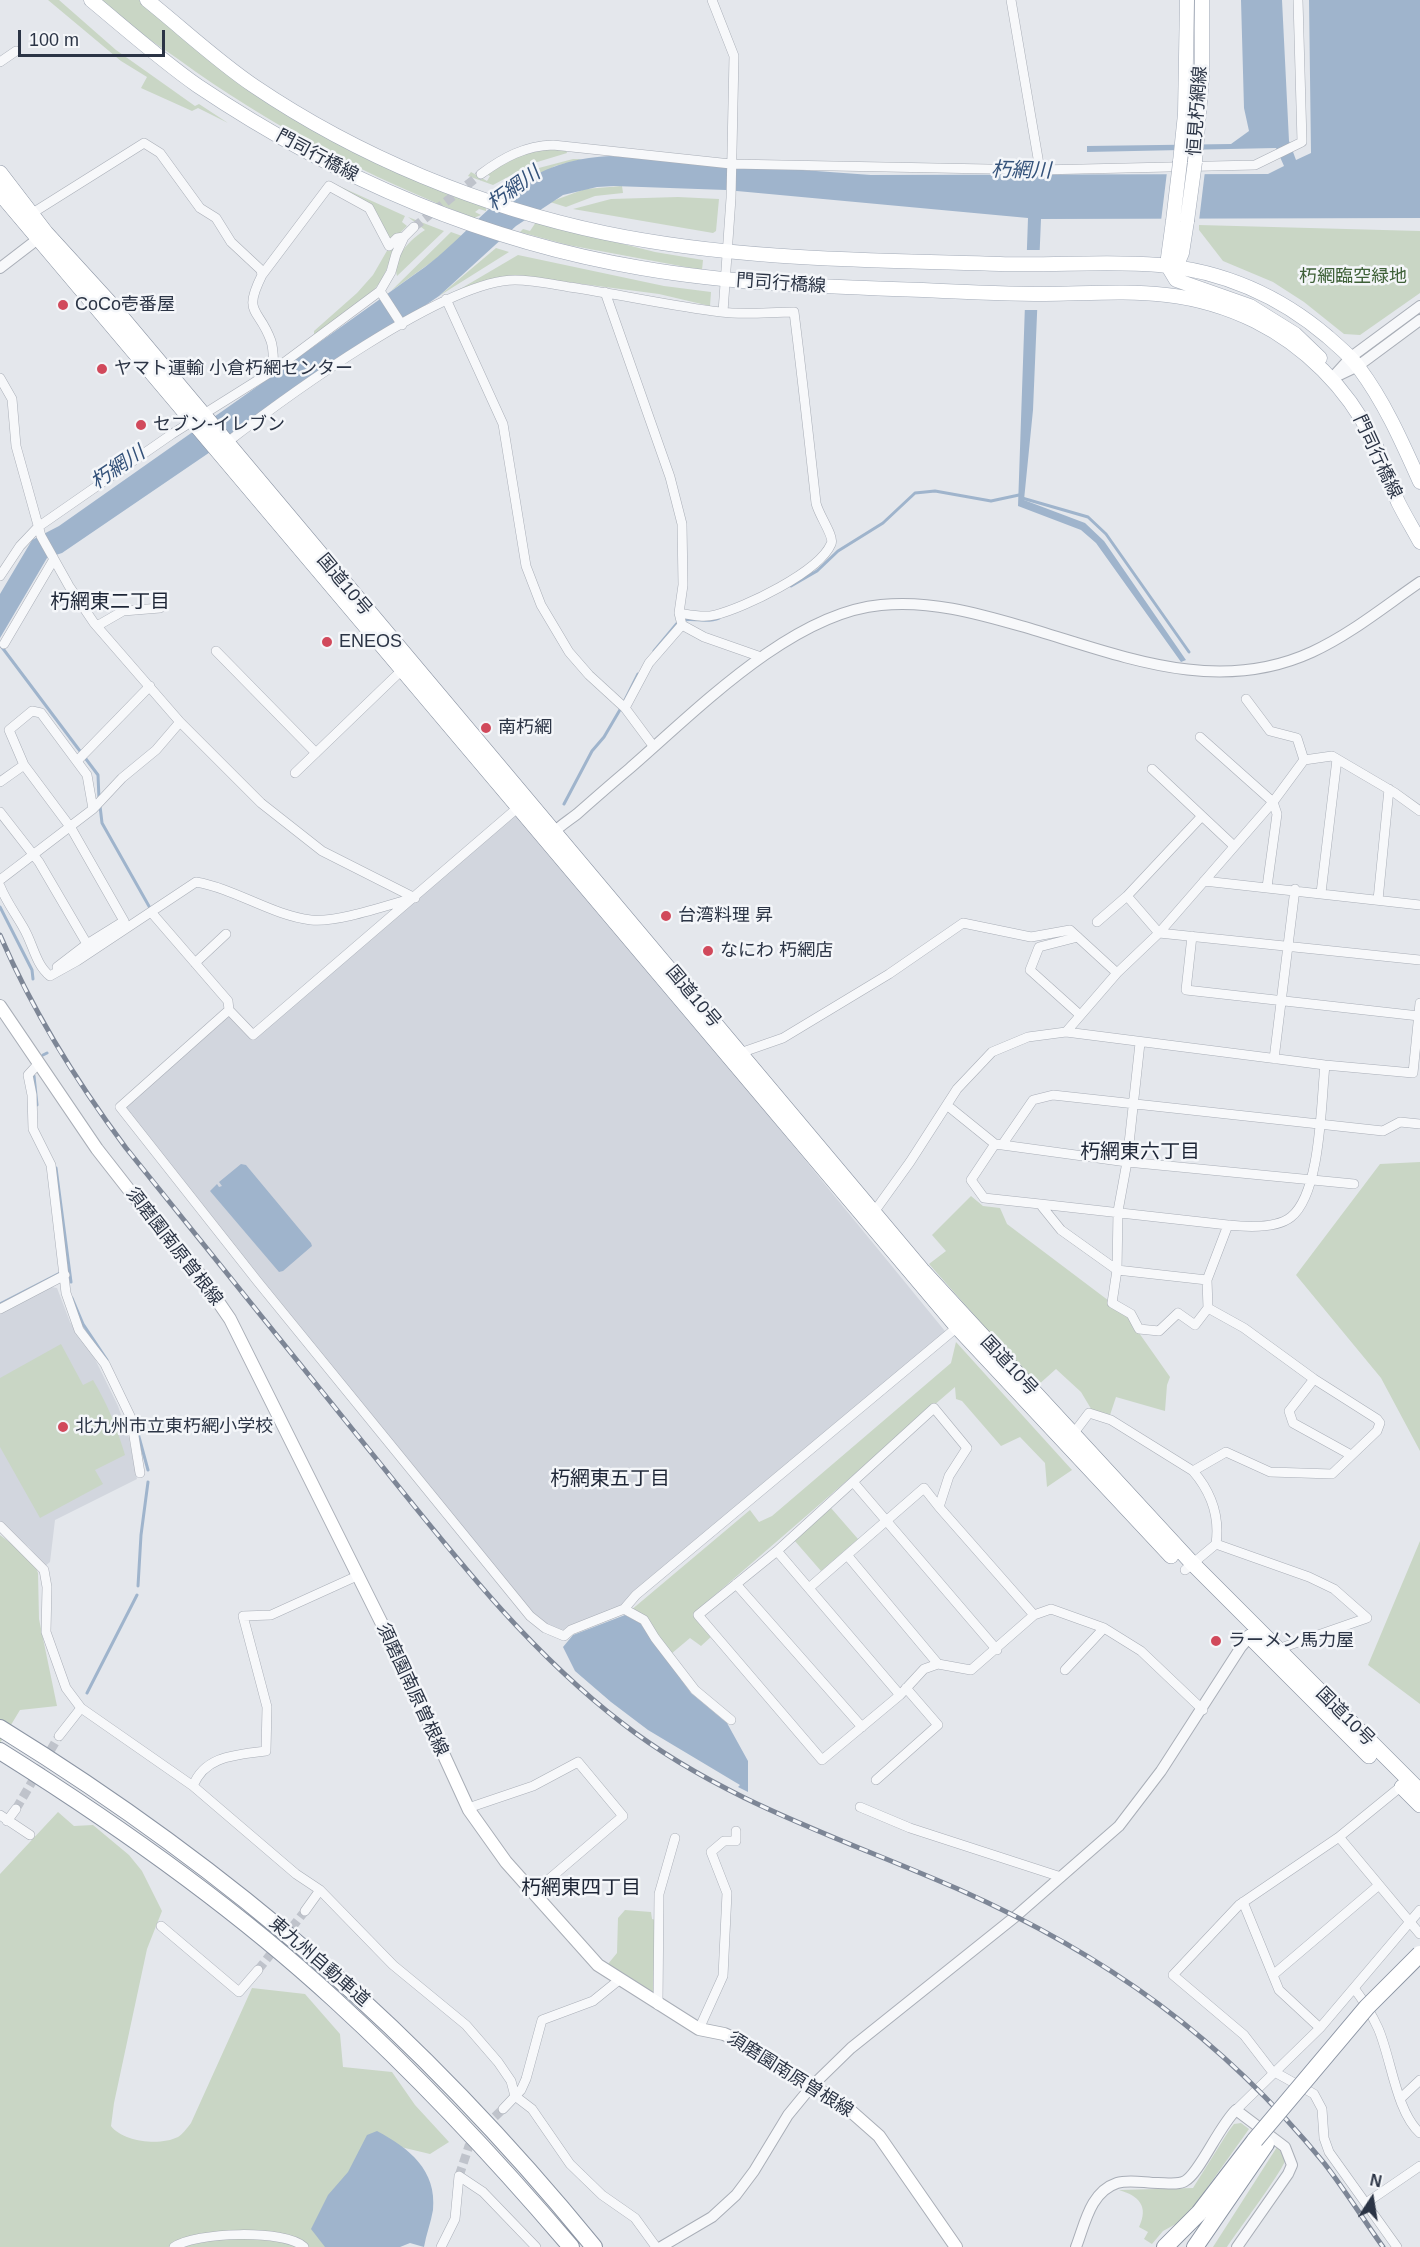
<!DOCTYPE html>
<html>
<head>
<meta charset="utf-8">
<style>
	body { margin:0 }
	#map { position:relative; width:1420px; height:2247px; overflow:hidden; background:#e4e7ec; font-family:Helvetica,sans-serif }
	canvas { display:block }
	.north { position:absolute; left:1342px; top:2169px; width:60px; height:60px; -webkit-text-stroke:4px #f4f6f9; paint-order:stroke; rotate:12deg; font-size:16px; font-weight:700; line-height:24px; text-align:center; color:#2b3445 }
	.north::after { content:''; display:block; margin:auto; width:21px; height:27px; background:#2b3445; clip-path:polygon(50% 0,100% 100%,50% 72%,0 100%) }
	.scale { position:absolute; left:18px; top:30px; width:147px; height:27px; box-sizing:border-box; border:3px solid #2b3445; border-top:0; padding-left:8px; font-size:18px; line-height:21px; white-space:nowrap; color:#2b3445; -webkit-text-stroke:4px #f4f6f9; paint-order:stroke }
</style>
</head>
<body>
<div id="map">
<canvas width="1420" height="2247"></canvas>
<div class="north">N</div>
<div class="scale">100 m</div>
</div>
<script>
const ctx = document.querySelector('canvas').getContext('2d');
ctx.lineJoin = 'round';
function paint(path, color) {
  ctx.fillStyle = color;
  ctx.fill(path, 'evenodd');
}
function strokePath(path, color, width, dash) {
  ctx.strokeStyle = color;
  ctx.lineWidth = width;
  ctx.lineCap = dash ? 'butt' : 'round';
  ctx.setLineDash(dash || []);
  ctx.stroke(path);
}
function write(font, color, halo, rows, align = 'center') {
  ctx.font = font + ' Helvetica,"Noto Sans JP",sans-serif';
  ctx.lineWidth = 5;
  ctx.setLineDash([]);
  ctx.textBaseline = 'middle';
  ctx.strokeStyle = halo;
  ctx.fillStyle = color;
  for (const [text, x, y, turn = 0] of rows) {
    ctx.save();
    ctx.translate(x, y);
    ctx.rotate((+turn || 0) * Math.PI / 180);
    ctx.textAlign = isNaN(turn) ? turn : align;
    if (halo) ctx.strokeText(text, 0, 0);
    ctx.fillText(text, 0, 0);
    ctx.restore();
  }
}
const built = new Path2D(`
	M518 809 949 1336 624 1609 564 1636 545 1628 120 1107 229 1010 253 1035Z
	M51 1287 57 1288 70 1322 94 1357 118 1406 129 1438 137 1479 55 1520 50 1562 44 1567 29 1547 0 1526V1313Z`);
const green = new Path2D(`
	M48 0H59L116 50 195 106 199 104 228 123 198 108 192 111 141 88 147 77 121 61Z
	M102 0H139L213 63 486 207V211L479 209 475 212 481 215 474 218C368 177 270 126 178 59 152 41 124 23 102 0Z
	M543 149 566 150 567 153 534 163 493 185 468 176 471 172 487 181 490 176 486 174 518 156Z
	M573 159H583L555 166 513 191 500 187 535 169Z
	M330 182 405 216 402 222 407 226 389 244 370 207Z
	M622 186 623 193 595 196 566 207 550 202 585 189Z
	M678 197 719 199 716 231 713 233 573 209 611 199Z
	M408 217 444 231 397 276C392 257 411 239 425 230Z
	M536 222 655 252 703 260 702 270 568 245 520 232 523 229 530 231Z
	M1199 225 1420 231V293L1360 335 1344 334 1304 302 1273 282 1223 261 1199 230Z
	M451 232 462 236 447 251 391 291Z
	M399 240C391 252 389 267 382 279 367 303 336 320 314 337V331L357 293 373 275 388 249Z
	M496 248 509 252 439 296Z
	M518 255 664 286 711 292 710 306 659 294 521 276 493 279 455 292Z
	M1420 1162V1451L1381 1378 1296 1275 1380 1164Z
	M971 1196 983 1206 1000 1208 1007 1224 1125 1313 1170 1377 1167 1385 1165 1411 1116 1397 1109 1418 1093 1412 1081 1392 1056 1369 1037 1386 929 1264 946 1251 932 1235Z
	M956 1342 1072 1470 1047 1487 1045 1463 1020 1437 1001 1446 962 1401 956 1399 955 1387 693 1614 712 1636 701 1646 690 1638 671 1654 630 1611 750 1510 759 1522 772 1516 951 1363Z
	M61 1344 83 1385 93 1380C108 1405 117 1428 125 1455L95 1470 103 1484 40 1518 0 1447V1378Z
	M831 1508 858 1539 821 1571 794 1540Z
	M0 1535 20 1550 35 1565 38 1573 39 1619 57 1706 20 1710 0 1743Z
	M1420 1541V1704L1368 1665Z
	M58 1812 74 1826 93 1825 129 1855 142 1871 162 1911 147 1949 114 2103 111 2126C123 2142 160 2146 178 2137 183 2134 187 2128 191 2123L252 1988 305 1994 340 2034 343 2067 392 2072 415 2105 449 2142 430 2154 384 2143 327 2247H0V1874Z
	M625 1910 651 1912 652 1919 656 1920 653 1993 608 1964 617 1953 618 1918Z
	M1241 2123 1249 2129 1185 2219 1163 2231 1152 2244 1144 2239 1148 2232 1139 2227C1149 2206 1139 2196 1119 2190L1193 2188 1228 2132 1234 2124Z
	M1277 2147 1286 2158C1285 2168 1237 2232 1227 2247H1213Z`);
const water = new Path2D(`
	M1241 0H1282L1289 141 1296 160 1311 153 1309 0H1420V218L1041 219 1033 410 1024 500 1085 523 1104 541 1186 660 1181 662 1096 543 1081 530 1018 506 1028 218 726 190 614 186 597 187 563 195 516 226 439 296 62 553 47 558 0 638V594L32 540 59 526C181 440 304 354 425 267 461 240 490 202 528 179 553 164 582 157 610 156L871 175 1268 174 1284 166 1276 148 1087 152V146L1231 144 1249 131 1244 108Z
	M241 1164 246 1165 311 1243 312 1246 283 1271 279 1272 210 1191 217 1184 219 1187 222 1186 219 1182Z
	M625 1615 640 1623 691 1693 727 1723 748 1761V1792L738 1787 740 1785 648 1730 611 1702 575 1671 563 1647 573 1635Z
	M377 2131C409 2148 437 2170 433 2210 431 2222 426 2235 424 2247L410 2243 400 2247H325L311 2229 328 2195 348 2172 367 2135Z`);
const pier = new Path2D(`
	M1205 171 1199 221H1161L1167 172Z
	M1025 250H1043L1041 310H1022Z`);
const stream = new Path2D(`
	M1022 498 1088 517 1106 534 1189 652
	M791 586 817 571 838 551 883 523 915 493 935 491 991 501 1019 495
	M1 646 98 775 99 799
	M654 651 679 621C691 616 705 624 719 618
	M625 700 638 674
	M564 804 592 751 604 737 621 708
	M100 806 102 823 150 908
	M0 907 32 970 33 979
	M43 1055 47 1053
	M34 1076 37 1105
	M56 1168 71 1282
	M72 1298 83 1324 107 1360
	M0 1304 60 1273
	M136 1426 148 1470
	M138 1586 141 1535 148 1482
	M87 1693 137 1595`);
const minorTunnel = new Path2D(`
	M414 227 481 174
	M16 1809 59 1736
	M258 1970 305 1911
	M485 2126 503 2109
	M459 2176 469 2146 476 2136`);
const minor = new Path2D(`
	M712 0 734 56 731 198 723 312
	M1011 0 1040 170
	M0 62 16 51
	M481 174C504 157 525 146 553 145L731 164 1040 170 1255 165 1302 142 1298 0
	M31 214 144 143 160 153 200 208 216 218 231 242 261 270 262 275C242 315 259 307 271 341 274 350 273 361 274 370
	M262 275 329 186 369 208 389 246 397 238 404 237
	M380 291 402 325
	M605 292 670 477 682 524 683 585 679 613 682 625 704 637 761 657
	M446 299 503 424 526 566 541 605 569 652 589 675 625 708 654 747
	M0 378 12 399 16 446 41 536 69 586 94 623 180 722 261 803 322 851 415 898
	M225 444C283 399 445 280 515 280 533 280 551 284 569 287 619 294 670 306 721 312 744 315 770 312 794 312 802 375 809 439 816 503 818 514 835 537 831 544 819 572 744 608 715 615 703 618 691 615 679 613
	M0 576 20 546 38 527 172 434 274 370 380 291 391 272 396 254 404 237 414 227
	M97 626 123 611 160 608
	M4 644 54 559
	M216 651 316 753
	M1246 699 1270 731 1297 738 1304 760
	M625 708 649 663 682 625
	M1200 737 1273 802 1277 814 1267 887
	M77 761 150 686
	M1152 769 1234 846
	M295 773 402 670
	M0 782 24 765
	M522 804 253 1035 229 1010 120 1107 258 1282 530 1616 545 1628 564 1636 571 1630 624 1609 636 1595 961 1324
	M0 812 39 862 87 944 124 921 71 828 24 765 9 730 32 711 41 713 87 775 93 809
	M1202 816 1127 896 1159 933 1420 960
	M0 880 93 809 122 778 156 750 180 722
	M1204 881 1420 905
	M0 886C6 901 15 913 23 927 33 943 35 964 50 976
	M1321 893 1337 759
	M1378 900 1389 789
	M151 912 228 1001 229 1010
	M1097 922 1127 896
	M1192 936 1186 990 1419 1016
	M1078 937 1039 947 1030 970 1080 1015
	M195 963 226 934
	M57 967 87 944
	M50 976 77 961 196 882C236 889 271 915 311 920 336 923 385 906 410 899
	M1066 1032 1117 973 1159 933 1273 802 1304 760 1332 756 1395 793 1420 811
	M1140 1043 1127 1162 1118 1211 1117 1270 1112 1303 1131 1314 1139 1329 1159 1331 1178 1313 1195 1325 1208 1308
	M740 1053 783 1038 889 974 963 923 1031 937 1070 930 1117 973
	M1274 1059 1295 889
	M39 1063 28 1075 32 1095 33 1129 51 1165 66 1293 79 1330 105 1364 131 1418 140 1473
	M948 1106 995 1144 1127 1162 1354 1184
	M995 1144 971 1180 984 1198 1040 1204 1061 1230 1117 1270 1207 1280
	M1002 1145 1033 1100 1053 1095 1383 1131 1400 1122 1420 1124
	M1040 1204 1228 1225
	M874 1212 910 1162 957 1089 992 1052 1028 1037 1066 1032 1325 1065 1413 1073 1420 1003
	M0 1309 65 1275
	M1314 1379 1289 1411 1293 1423 1351 1455
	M1070 1438 1089 1413 1111 1420 1193 1471C1212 1493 1220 1516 1216 1544L1185 1570
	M1193 1471 1226 1452 1270 1472 1332 1474 1377 1431 1380 1423 1377 1419 1314 1379 1244 1328 1208 1308 1207 1280 1228 1225C1246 1227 1276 1229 1291 1217 1321 1193 1321 1102 1325 1065
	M854 1483 997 1650
	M0 1526 44 1570 47 1587 46 1632 66 1688 81 1708 193 1786 296 1874 320 1890 393 1965 466 2025 498 2062 511 2081 515 2096 532 2109 570 2164 602 2195 635 2218 656 2247
	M1216 1544 1309 1577 1334 1589 1367 1618 1278 1649
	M777 1551 900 1695
	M847 1555 938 1664
	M736 1584 862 1727
	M809 1588 924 1488 939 1507
	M624 1609 644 1620 655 1638 695 1690 731 1720
	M1034 1615 939 1507 949 1476 967 1448 934 1408 777 1551 698 1615 822 1760 900 1695 924 1669 938 1664 971 1670 1034 1615 1051 1609 1104 1628 1141 1651 1203 1710
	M1065 1670 1104 1628
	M59 1736 81 1708
	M876 1780 938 1725 906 1688
	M193 1786C205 1755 237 1755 266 1751L267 1707 243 1616 271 1615 357 1576
	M860 1807 910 1828 1061 1877
	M469 1810 474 1806 533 1786 578 1762 623 1816 534 1892
	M0 1815 30 1835
	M7 1821 16 1809
	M1339 1837 1420 1934
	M1243 1902 1279 1990 1320 2028
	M305 1911 320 1890
	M161 1926 239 1992 258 1970
	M1273 1975 1379 1885
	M1354 1988C1363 2000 1372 2015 1378 2028 1391 2057 1396 2112 1420 2133
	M658 2005 659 1894 675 1838
	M699 2029 723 1976 727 1893 711 1852 724 1841H736V1831
	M1401 2098 1420 2080
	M503 2109 521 2090 526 2079 542 2020 593 2001 619 1980
	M1236 2110 1320 2028 1420 1910
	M1366 2203 1420 2166
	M174 2247C195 2232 285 2229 304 2247
	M441 2247 455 2219 459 2176 483 2192 536 2247
	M1397 2247 1329 2152 1324 2138 1322 2109 1314 2094 1271 2070 1244 2035 1173 1975 1239 1905 1339 1837 1404 1784`);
const tertiary = new Path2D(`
	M0 268 43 235
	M1337 376 1358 366 1420 320
	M1332 378 1351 357 1420 306
	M550 836C558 827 568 821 577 814 594 799 611 784 629 769 696 711 791 613 881 605 929 600 976 613 1021 626 1118 654 1214 697 1312 652 1351 634 1385 606 1420 582
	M661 2247 712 2217 736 2195 754 2171 788 2115 811 2087 851 2048 1016 1916 1119 1826 1161 1771 1241 1647 1254 1632
	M1076 2247C1085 2224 1090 2192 1117 2183 1129 2179 1145 2183 1158 2183 1166 2183 1179 2185 1185 2181 1199 2174 1219 2126 1236 2110L1285 2147 1292 2165 1288 2174 1237 2247`);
const secondary = new Path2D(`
	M0 1006 97 1149 158 1227 193 1265 230 1319 403 1666 469 1810 506 1862 598 1965 699 2029 724 2034 744 2043 845 2106 879 2136 956 2247`);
const primary = new Path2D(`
	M91 0C126 29 161 60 198 86 332 176 481 241 641 268 734 284 828 287 923 290 964 292 1005 294 1045 294 1123 293 1182 285 1255 321 1305 346 1347 388 1372 438 1383 458 1389 481 1398 502 1405 516 1413 529 1420 542
	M147 0C182 28 217 61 254 86 359 157 481 207 605 233 735 260 868 260 1000 264 1053 266 1107 260 1159 265 1223 271 1280 296 1328 337 1339 347 1351 356 1359 368 1385 403 1402 442 1420 482
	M1180 162 1185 114 1187 0
	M1195 162 1202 77V0
	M1173 221 1167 265 1176 280 1250 306 1295 334 1320 358
	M1173 274 1182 253 1187 221`);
const trunk = new Path2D(`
	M0 173 46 233 109 302 922 1270 1192 1563 1420 1791
	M0 193 958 1328 1171 1556
	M1250 1637 1369 1756
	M1402 1787 1420 1805`);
const motorway = new Path2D(`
	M0 1728C232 1871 422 2036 594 2247
	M0 1751C118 1825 233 1906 335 2000 419 2077 497 2160 571 2247
	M1165 2247 1199 2213 1255 2140
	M1195 2247 1266 2144`);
const rail = new Path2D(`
	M0 935C33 1012 76 1081 126 1148 210 1252 294 1357 378 1461 453 1554 527 1650 622 1723 722 1801 844 1839 958 1889 1106 1955 1221 2037 1324 2163 1345 2190 1363 2219 1383 2247`);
const primaryBridge = new Path2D(`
	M1173 221 1180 162
	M1187 221 1195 162`);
const motorwayBridge = new Path2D(`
	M1255 2140 1367 2007 1420 1954`);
const markers = [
	[63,305,6,"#d1495b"],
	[102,369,6,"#d1495b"],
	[141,425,6,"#d1495b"],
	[327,642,6,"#d1495b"],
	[486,728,6,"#d1495b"],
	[666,916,6,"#d1495b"],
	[708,951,6,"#d1495b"],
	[63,1427,6,"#d1495b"],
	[1216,1641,6,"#d1495b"]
];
const streetNames = [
	["恒見朽網線",1198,111,-86],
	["門司行橋線",317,156,28],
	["門司行橋線",781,284,4],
	["門司行橋線",1377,457,65],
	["国道10号",344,585,50],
	["国道10号",693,997,50],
	["須磨園南原曽根線",174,1247,52],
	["国道10号",1009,1366,47],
	["須磨園南原曽根線",412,1690,65],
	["国道10号",1345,1717,45],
	["東九州自動車道",319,1962,41],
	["須磨園南原曽根線",790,2075,32]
];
const parkNames = [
	["朽網臨空緑地",1353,277]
];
const poiNames = [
	["CoCo壱番屋",75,305],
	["ヤマト運輸 小倉朽網センター",114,369],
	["セブン-イレブン",153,425],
	["ENEOS",339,642],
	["南朽網",498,728],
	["台湾料理 昇",678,916],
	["なにわ 朽網店",720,951],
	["北九州市立東朽網小学校",75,1427],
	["ラーメン馬力屋",1228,1641]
];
const waterNames = [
	["朽網川",1021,171,1],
	["朽網川",514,189,-36],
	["朽網川",118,468,-34]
];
const neighbourhoodNames = [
	["朽網東二丁目",110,602],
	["朽網東六丁目",1140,1152],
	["朽網東五丁目",610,1479],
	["朽網東四丁目",581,1888]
];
paint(built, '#d2d6de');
paint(green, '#c9d6c5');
paint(water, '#9fb4cc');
paint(pier, '#e4e7ec');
strokePath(stream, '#9fb4cc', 3);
strokePath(minorTunnel, '#bfc3cb', 9, [9, 4.5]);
strokePath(minor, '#a9aeb7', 10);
strokePath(tertiary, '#a9aeb7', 12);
strokePath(secondary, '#a9aeb7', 14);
strokePath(primary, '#a3abb8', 15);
strokePath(trunk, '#8b94a3', 16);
strokePath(motorway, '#8b94a3', 18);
strokePath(minor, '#f7f8fa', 9);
strokePath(tertiary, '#f7f8fa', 10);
strokePath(secondary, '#fff', 12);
strokePath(primary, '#fff', 14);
strokePath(trunk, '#fff', 15);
strokePath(motorway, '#fff', 16);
strokePath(rail, '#7d8696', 5);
strokePath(rail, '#f4f6f9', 3, [9]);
strokePath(primaryBridge, '#a3abb8', 15, []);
strokePath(motorwayBridge, '#8b94a3', 18, []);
strokePath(primaryBridge, '#fff', 14);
strokePath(motorwayBridge, '#fff', 16);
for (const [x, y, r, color] of markers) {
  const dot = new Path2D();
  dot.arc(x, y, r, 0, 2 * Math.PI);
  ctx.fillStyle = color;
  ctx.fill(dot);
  strokePath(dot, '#f4f6f9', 2);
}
write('18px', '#2b3445', '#f4f6f9', streetNames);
write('18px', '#3f6138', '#f4f6f9', parkNames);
write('18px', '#2b3445', '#f4f6f9', poiNames, 'left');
write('italic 20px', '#34527a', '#f4f6f9', waterNames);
write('20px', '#1d2536', '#f4f6f9', neighbourhoodNames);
</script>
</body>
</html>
